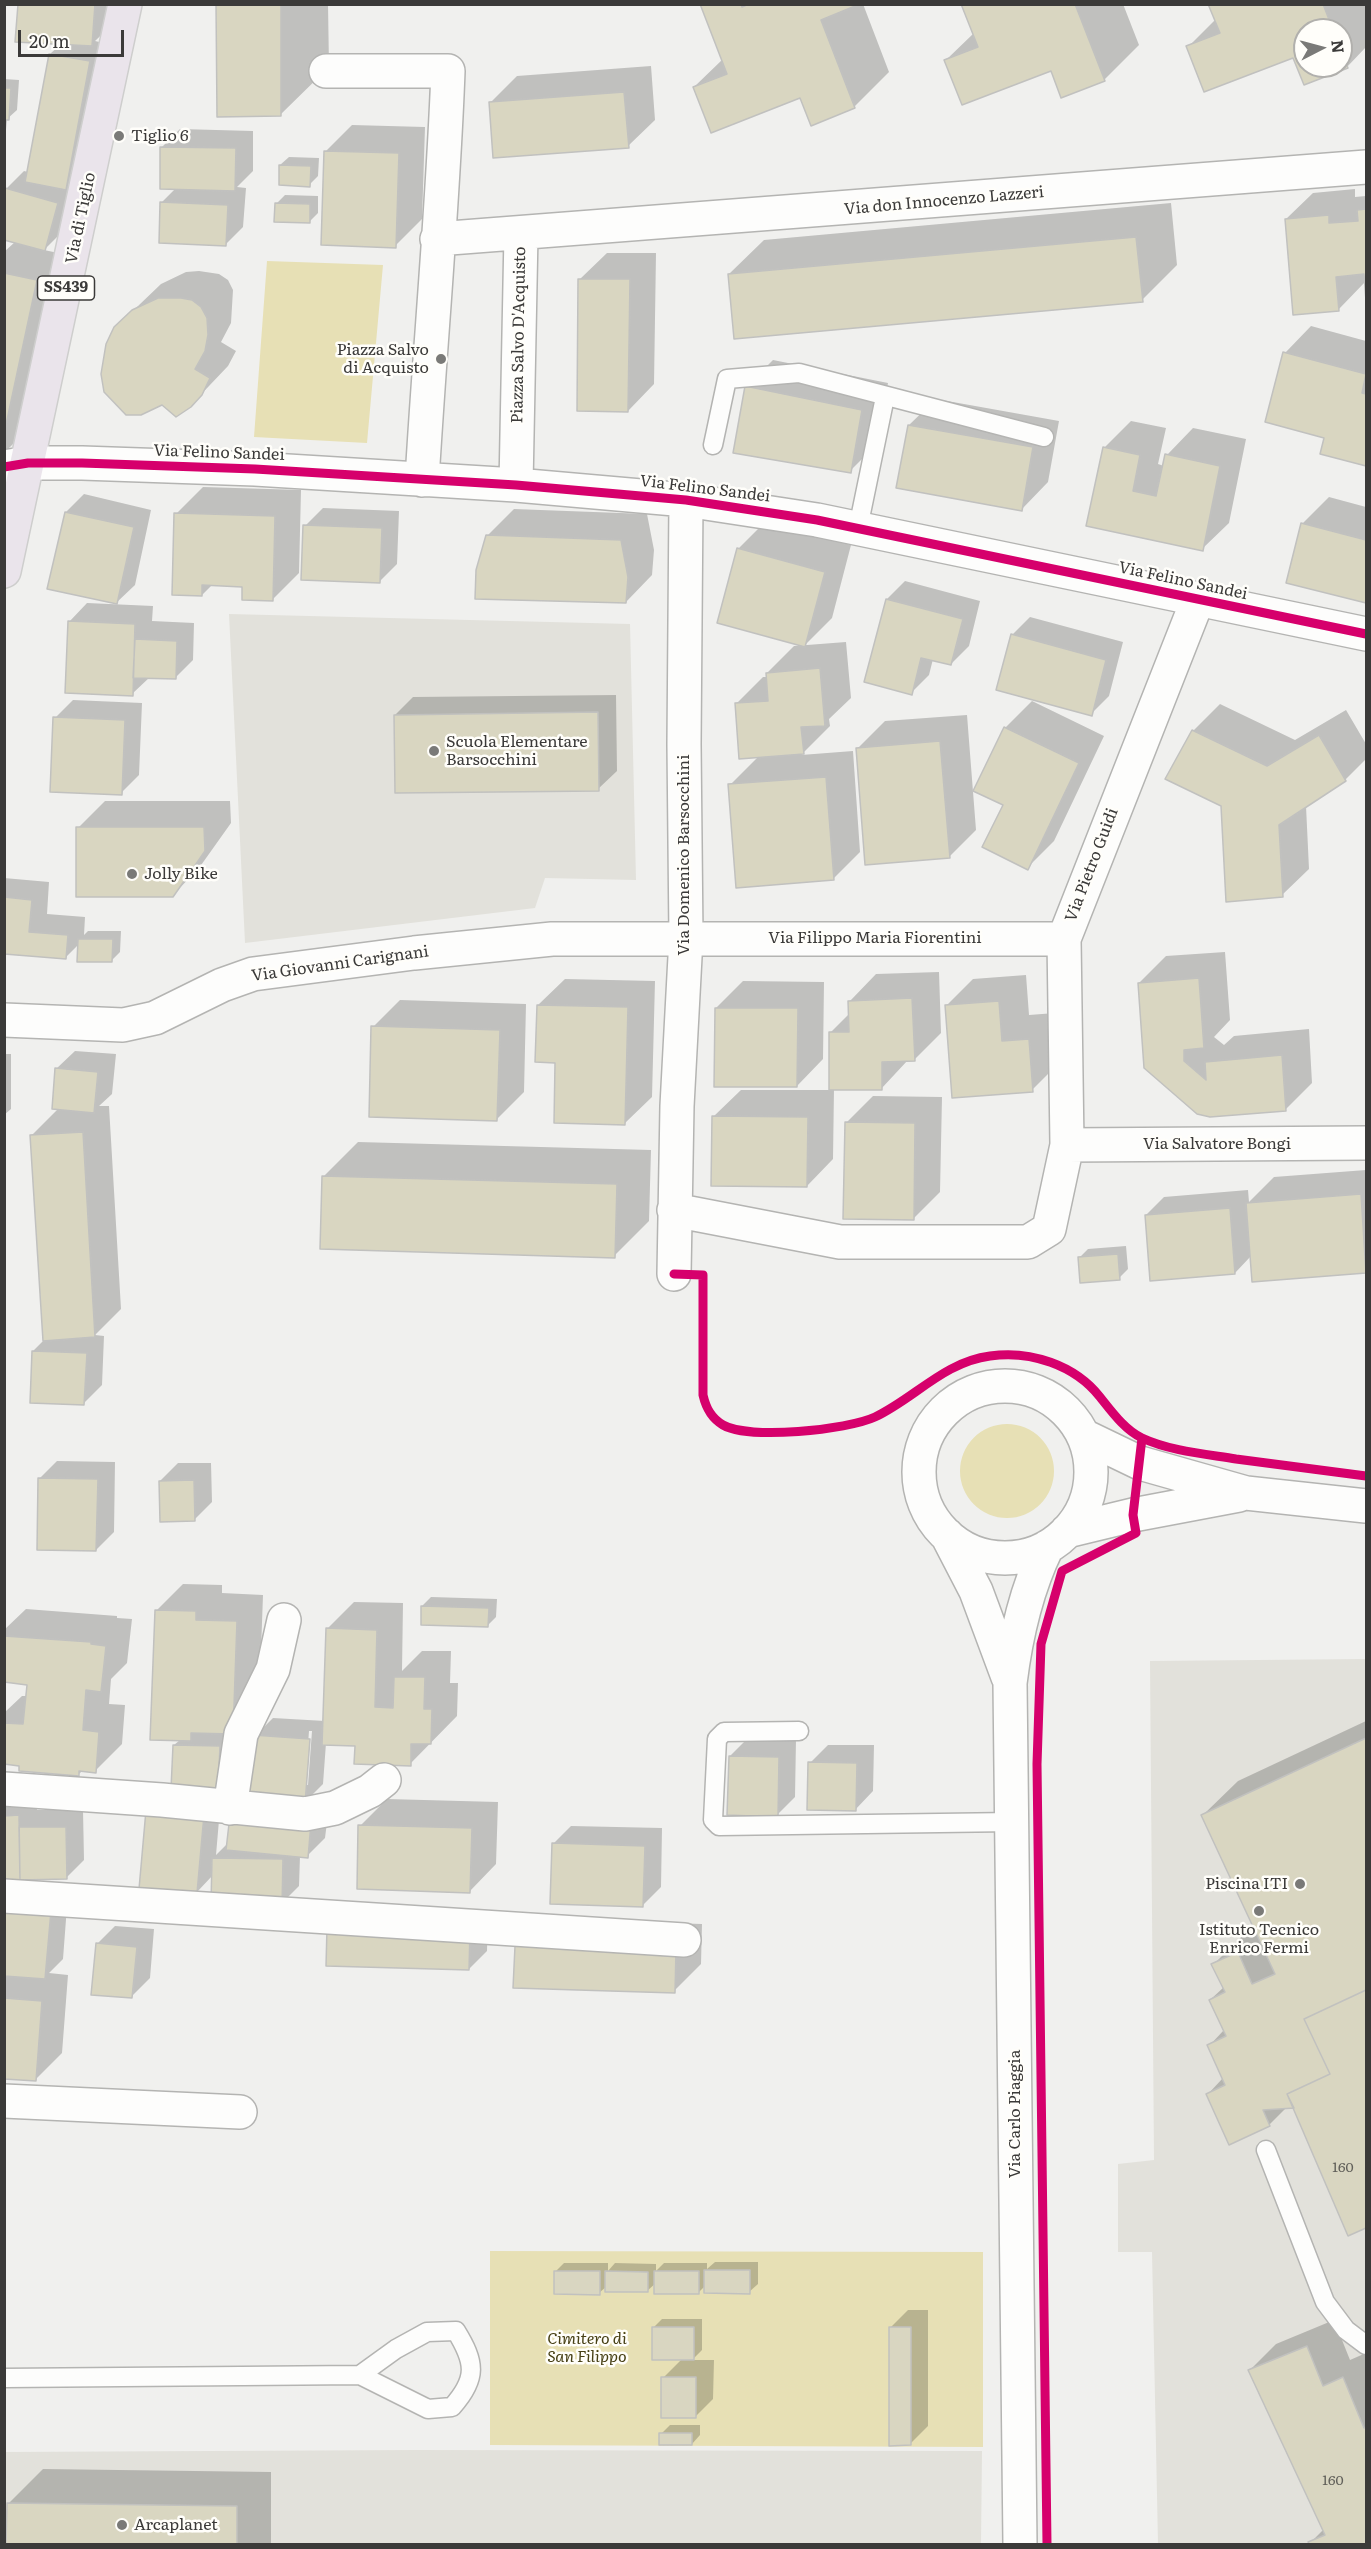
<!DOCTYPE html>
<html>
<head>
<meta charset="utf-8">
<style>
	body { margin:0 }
	#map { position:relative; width:1371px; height:2549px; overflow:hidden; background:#f0f0ee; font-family:Literata,serif }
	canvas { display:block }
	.frame { position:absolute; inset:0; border:6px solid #3b3a39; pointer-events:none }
	.north { position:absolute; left:1293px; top:18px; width:60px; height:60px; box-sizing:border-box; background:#fffefa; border:2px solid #b1b0ad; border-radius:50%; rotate:84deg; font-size:16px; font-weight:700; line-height:24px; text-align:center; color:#3b3a39 }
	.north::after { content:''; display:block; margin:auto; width:21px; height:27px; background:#7a7a78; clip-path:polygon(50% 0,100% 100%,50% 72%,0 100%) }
	.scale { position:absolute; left:18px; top:30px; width:106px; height:27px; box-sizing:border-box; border:3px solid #3b3a39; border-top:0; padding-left:8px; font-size:18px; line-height:21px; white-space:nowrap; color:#3b3a39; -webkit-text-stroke:4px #fffefa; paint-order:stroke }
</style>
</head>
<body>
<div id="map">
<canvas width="1371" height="2549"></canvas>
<div class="frame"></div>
<div class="north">N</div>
<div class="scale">20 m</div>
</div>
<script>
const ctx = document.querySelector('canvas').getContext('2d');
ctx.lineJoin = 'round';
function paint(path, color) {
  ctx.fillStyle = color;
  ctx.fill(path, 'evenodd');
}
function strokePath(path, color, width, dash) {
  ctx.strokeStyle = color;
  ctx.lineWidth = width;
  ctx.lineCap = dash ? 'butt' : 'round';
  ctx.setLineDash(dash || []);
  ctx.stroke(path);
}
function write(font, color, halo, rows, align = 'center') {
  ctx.font = font + ' Literata,serif';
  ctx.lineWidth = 5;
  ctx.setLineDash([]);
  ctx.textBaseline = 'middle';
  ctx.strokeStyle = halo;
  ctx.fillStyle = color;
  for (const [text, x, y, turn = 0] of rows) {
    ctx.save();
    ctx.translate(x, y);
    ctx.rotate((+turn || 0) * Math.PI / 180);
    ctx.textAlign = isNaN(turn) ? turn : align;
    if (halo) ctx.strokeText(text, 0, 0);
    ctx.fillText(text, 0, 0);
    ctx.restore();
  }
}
const built = new Path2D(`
	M229 614 630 624 636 880 545 878 535 908 245 943Z
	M1366 1659V2544H1158L1152 2252H1118V2164L1154 2160 1150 1661Z
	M415 2450 982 2451 981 2544H5L4 2452Z`);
const green = new Path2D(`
	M267 261 383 265 367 443 254 437Z
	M960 1471a47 47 0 1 1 94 0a47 47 0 1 1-94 0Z
	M490 2251 983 2252V2447L490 2445Z`);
const shadow = new Path2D(`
	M19 4H119V18L95 41 108 44 62 232 44 250 63 254 25 432 4 453V252L15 242 4 239V196L6 189 24 171 28 172 50 54 62 43Z
	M218 4H328L329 67 280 115Z
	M701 4H863L889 72 854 107 801 96 694 87 723 59Z
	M963 4H1123L1139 45 1104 80 1052 69 946 60 974 33Z
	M1210 4H1366V47L1347 67 1305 83 1294 56 1188 47 1216 19ZM1305 30H1341V66H1305Z
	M651 66 655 120 628 146 491 102 517 76Z
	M4 79 19 80 17 110 7 119 4 151Z
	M352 125 425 127 422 219 395 246 325 152Z
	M180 129 253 131V171L237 187 246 188 243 227 225 245 162 202 176 188 162 147Z
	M289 157 319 158 318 176 309 185 280 165Z
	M1355 189V197L1366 196V284V281L1339 309 1286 219 1313 193Z
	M285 195 318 196V213L309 222 276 204Z
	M1171 203 1177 265 1142 300 729 274 764 240Z
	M607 253H656L654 384 628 411 580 279Z
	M199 271 219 274 228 280 233 290 231 323 221 342 236 351 228 366 190 406 115 328 161 284 186 272Z
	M1311 326 1366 341V464L1322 453 1326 437 1285 353Z
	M773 360 888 383 877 444 850 471 746 387Z
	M936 399 1059 421 1048 482 1022 509 909 425Z
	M1131 421 1166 428 1158 464 1164 466 1167 455 1193 428 1246 439 1229 523 1202 549 1088 525 1104 448Z
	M203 487 301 490 299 573 272 600 243 585 213 584 202 595 176 514Z
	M84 494 151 510 135 585 116 603 66 512Z
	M1329 497 1366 507V602L1288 582 1302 524Z
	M323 508 399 511 397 564 379 582 305 526Z
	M514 509 647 514 654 550 652 575 626 602 487 536Z
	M765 522 851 545 832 618 805 645 738 549Z
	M905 581 980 601 969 646 951 664 933 659 929 675 911 693 887 599Z
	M87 603 153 606 152 621 194 623 193 660 175 678 150 677 132 694 69 622Z
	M1030 617 1123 642 1109 696 1091 714 1012 635Z
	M846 642 851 698 829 719 830 726 801 755 853 751 860 852 833 879 730 785 758 757 736 704 763 677H767V673L794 646Z
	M616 695 617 771 598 789 395 715 413 697Z
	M73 700 142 703 139 775 121 793 55 718Z
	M1032 701 1104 736 1054 841 1027 868 1005 804V728Z
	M1220 704 1295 740 1346 710 1366 744V759L1345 780 1306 806 1309 869 1282 895 1222 805 1193 731Z
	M967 715 976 830 949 857 858 748 885 721Z
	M105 801H230L231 823 199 868 172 896 78 828Z
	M4 878 49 882 47 914 85 917 84 935 88 931H121L120 952 111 961 79 944 65 958 4 953Z
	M1225 952 1230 1020 1214 1037 1224 1045 1234 1036 1309 1029 1312 1083 1286 1109 1198 1112 1139 983 1166 956Z
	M939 972 941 1033 914 1060H908L881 1089 834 1088 833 1159 807 1186 714 1116 741 1090H830L831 1032 850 1013V1001L876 974Z
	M1026 975 1029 1015 1055 1013 1059 1063 1032 1090 946 1006 973 979Z
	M565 979 655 981 652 1097 625 1123 557 1062 538 1005Z
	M743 981 824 982 823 1059 797 1086 716 1008Z
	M400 1000 526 1004 524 1092 497 1119 373 1027Z
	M75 1051 116 1054 112 1094 99 1106H109L121 1309 95 1335 104 1336 102 1385 84 1403 33 1351 44 1340 32 1135 58 1109 56 1069Z
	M4 1054H11V1109L4 1115Z
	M873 1096 942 1097 940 1192 913 1219 847 1122Z
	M358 1142 651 1150 649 1221 614 1256 323 1177Z
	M1366 1170V1272L1253 1281 1251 1256 1235 1273 1146 1215 1164 1197 1248 1190 1249 1202 1274 1177Z
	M1126 1246 1128 1269 1119 1278 1079 1258 1088 1249Z
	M57 1461 115 1462 114 1532 96 1550 39 1479Z
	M178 1463H211L212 1502 194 1520 160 1481Z
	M183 1584 222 1585V1593L263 1595 259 1706 217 1789 174 1745 180 1740 156 1611Z
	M431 1597 497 1599 496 1617 487 1626 422 1606Z
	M354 1602 403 1603 402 1671 422 1651H451L450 1683H458L457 1716 410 1764 356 1744 326 1743 323 1784 304 1803 329 1806 325 1838 307 1856H300L299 1886 281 1904 213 1875 197 1892 141 1887 221 1797 216 1855 228 1843 249 1798 255 1736 273 1718 325 1721 327 1629ZM309 1731H312L308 1785H305Z
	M26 1609 117 1616V1618L132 1619 127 1663 111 1679 109 1704 125 1705 122 1744 95 1771 83 1770 78 1775 4 1763V1713L22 1696H27L29 1683 4 1681V1630Z
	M1366 1721V2226L1349 2234 1294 2106 1287 2107 1269 2125 1208 2094 1223 2078 1209 2046 1224 2030 1210 2000 1224 1987 1213 1965 1248 1930 1255 1927 1203 1815 1238 1781Z
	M748 1738 796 1739 795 1797 777 1815 730 1756Z
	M828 1745H874L873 1791 855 1810 810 1763Z
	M36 1798 37 1810H83L84 1860 66 1878 4 1879V1799Z
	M387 1799 498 1802 496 1864 470 1891 360 1826Z
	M571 1826 662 1828 661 1887 643 1905 553 1844Z
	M4 1888 68 1893 63 1959 49 1973 68 1975 62 2053 35 2080 4 2077Z
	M488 1915 487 1951 469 1969 327 1965Z
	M543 1919 702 1924 701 1964 674 1991 516 1946Z
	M115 1926 154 1929 150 1978 132 1996 97 1944Z
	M715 2262H758V2284L749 2292 706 2285 698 2293 656 2283 647 2291 607 2286 599 2293 556 2271 564 2263H608V2271L615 2263 656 2264V2271L664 2263H707V2269Z
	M908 2310H928V2426L910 2444 890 2328Z
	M662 2319H702V2350L692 2360H714L713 2399 695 2417 663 2378 682 2359 654 2327Z
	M1334 2320 1350 2360 1366 2353V2544H1311L1310 2543 1324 2529 1249 2371 1276 2344Z
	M670 2425H700V2435L692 2444 661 2434Z
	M43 2469 271 2472V2544H8V2504Z`);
const building = new Path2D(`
	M18 4H95L92 46 15 42Z
	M216 4H281V116L217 117Z
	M700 4H741L742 7 749 4H860L821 20 855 108 811 126 800 98 711 133 693 87 727 74Z
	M961 4H1075L1105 81 1061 98 1051 71 962 105 944 60 978 47Z
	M1208 4H1323L1333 30H1305V66H1341V50L1348 68 1304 85 1293 58 1204 92 1186 46 1220 33Z
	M49 54 90 61 66 190 25 182Z
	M4 88H11L9 120H4Z
	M624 92 629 148 493 158 489 102Z
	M160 147 236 148 235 191 160 189Z
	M324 151 399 153 396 248 321 245Z
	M279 165 311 166 310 187 279 185Z
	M5 188 58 203 45 251 4 240Z
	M160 202 228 205 226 246 159 243Z
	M275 203 310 204V223L274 222Z
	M1366 209V301L1364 274 1336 277 1339 311 1293 315 1285 219 1329 215V223L1358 221 1357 210Z
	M1136 237 1143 302 734 339 728 274Z
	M4 273 37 280 4 434Z
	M578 279H630L628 412 577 411Z
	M158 298H181L192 300 201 307 207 318 208 335 205 351 195 369 210 378 202 395 191 407 176 417 162 405 141 415H126L104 392 101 374 106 344 114 327 132 310Z
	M1283 352 1366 374 1362 393 1366 394V466L1320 454 1324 438 1265 422Z
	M745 386 862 410 851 473 733 453Z
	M908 425 1033 447 1022 511 896 488Z
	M1103 447 1140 455 1133 491 1156 496 1165 454 1220 466 1203 551 1086 526Z
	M65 512 134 527 117 604 47 589Z
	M174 513 275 516 273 601 242 600V587L202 585V596L172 595Z
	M1301 523 1366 540V603L1286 583Z
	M303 525 382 528 380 583 301 580Z
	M486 535 621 540 628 577 626 603 475 599 476 570Z
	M737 548 825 572 805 647 717 623Z
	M886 599 963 619 951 665 921 658 912 695 864 682Z
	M68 621 135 624 133 696 65 693Z
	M1011 634 1106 660 1092 716 996 690Z
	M135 639 177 641 176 679 133 678Z
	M820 668 825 726 801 727 804 754 739 759 735 703 768 701 766 673Z
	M598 712 599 791 395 793 394 715Z
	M53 717 125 720 122 795 50 792Z
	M1004 727 1079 763 1028 870 982 847 1003 805 973 791Z
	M1192 730 1267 766 1319 735 1346 781 1279 825 1283 897 1226 902 1221 806 1165 779Z
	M940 741 950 858 865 865 856 748Z
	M826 777 834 880 736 888 728 784Z
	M76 827H204L205 851 173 897H76Z
	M4 897 32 900 29 932 68 935 66 959 4 954Z
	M78 939H113L112 962H77Z
	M1199 978 1204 1048 1184 1050V1061L1206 1080 1205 1062 1282 1055 1286 1111 1210 1117 1197 1114 1144 1068 1138 983Z
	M912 998 915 1061 882 1062V1090H829V1032H849L848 1001Z
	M999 1001 1002 1041 1029 1039 1033 1092 952 1098 945 1005Z
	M537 1005 628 1007 625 1125 554 1123 555 1063 535 1062Z
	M715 1008H798L797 1087H714Z
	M371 1026 500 1030 497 1121 369 1117Z
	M55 1068 98 1072 94 1113 52 1109Z
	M712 1116 808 1117 807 1187 711 1186Z
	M845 1122 915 1123 914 1220 843 1219Z
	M83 1132 95 1337 43 1341 30 1135Z
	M322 1176 617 1184 615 1258 320 1249Z
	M1361 1194 1366 1273 1252 1282 1246 1203Z
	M1230 1208 1235 1274 1150 1281 1145 1215Z
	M1118 1254 1120 1280 1080 1283 1078 1257Z
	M32 1351 87 1353 84 1405 30 1403Z
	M38 1478 98 1479 96 1551 37 1550Z
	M194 1480 195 1521 160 1522 159 1481Z
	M421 1606 489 1608 488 1627 421 1625Z
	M155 1610 196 1611V1620L237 1621 233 1734 191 1733V1741L150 1740Z
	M326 1628 377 1630 375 1707 393 1708 394 1677H425L424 1709H432L431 1744H411V1766L354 1764 355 1746 322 1745Z
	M4 1636 91 1642V1644L106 1646 101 1692 86 1690 83 1730 99 1732 96 1773 79 1771V1776L19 1771V1766L4 1764V1723L23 1724 27 1685 4 1682Z
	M253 1735 310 1739 305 1804 249 1800Z
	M1366 1738V1990L1304 2019 1330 2074 1287 2094 1294 2108 1263 2110 1270 2126 1229 2145 1206 2094 1225 2085 1207 2045 1226 2036 1209 2000 1225 1992 1211 1964 1238 1952 1252 1984 1275 1974 1201 1815Z
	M173 1745 220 1746 218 1790 171 1789Z
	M729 1756 779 1757 778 1817 727 1815Z
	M808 1762 857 1763 856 1811 807 1810Z
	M146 1810 204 1815 197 1893 139 1889Z
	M19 1815 20 1880H4V1816Z
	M230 1815 311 1823 308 1858 226 1850Z
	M358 1825 472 1828 470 1893 357 1889Z
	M19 1827H66L67 1879 20 1880Z
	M552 1843 645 1846 643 1907 550 1904Z
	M212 1858 283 1859 282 1906 211 1904Z
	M4 1907 51 1911 45 1979 4 1976Z
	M327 1928 470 1932 469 1970 326 1966Z
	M96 1943 137 1947 132 1998 91 1995Z
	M515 1946 676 1950 675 1993 513 1988Z
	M1366 1990V2228L1348 2236 1287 2094 1330 2074 1304 2019Z
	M4 1998 42 2001 36 2081 4 2079Z
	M704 2270H750V2294L704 2293Z
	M554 2271H600V2295L554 2294Z
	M605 2271 648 2272V2292H605Z
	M654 2271H699V2294H654Z
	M652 2327H694V2360H652Z
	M889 2327H911V2445L889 2446Z
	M1307 2346 1323 2386 1343 2377 1364 2428 1366 2427V2544H1309L1308 2542 1325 2535 1248 2370Z
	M661 2377H696V2418H661Z
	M659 2433H692V2445H659Z
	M7 2503 237 2506V2544H6Z`);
const lane = new Path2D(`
	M713 445 727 379 799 373 1044 437
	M858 528 885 397
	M799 1731 724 1732 717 1739 713 1820 719 1826 1013 1822
	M1266 2150 1325 2302 1346 2330 1366 2345
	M4 2378 360 2375 428 2409 452 2407C478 2378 475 2362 456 2331L427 2332 396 2349 360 2375`);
const street = new Path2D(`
	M326 71H448C443 207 430 344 422 480
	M437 239 1366 167
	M4 467 28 463H82L255 469 516 485 686 500 817 520 1366 634
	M516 485 521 234
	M4 1020 123 1025 155 1018 222 985 253 974 414 953 552 939H1064
	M1067 1145 1366 1143
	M674 1210 840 1242H1028L1049 1229 1067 1145 1064 939 1198 599
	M674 1274 677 1106 686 938 684 744 686 500
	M4 1789 162 1800 305 1814 335 1808 370 1791 384 1780
	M230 1808 241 1734 273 1669 284 1620
	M4 1896 684 1940
	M4 2101 240 2112`);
const secondary = new Path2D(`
	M919 1472a86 86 0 1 1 172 0a86 86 0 1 1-172 0Z
	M1084 1436 1140 1463 1246 1493 1366 1506
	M1067 1531 1133 1515 1239 1495
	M947 1535 976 1591 1008 1677
	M1020 2544 1010 1683C1016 1634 1026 1590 1047 1547`);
const primary = new Path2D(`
	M4 571 125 4`);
const cycleway = new Path2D(`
	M4 467 28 463H82L255 469 516 485 686 500 817 520 1366 634
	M674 1274 703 1275V1395C706 1408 711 1418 723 1425 749 1440 847 1430 875 1417 915 1398 944 1362 990 1356 1030 1350 1075 1365 1100 1397 1112 1412 1125 1430 1142 1438 1170 1451 1205 1454 1236 1459 1279 1465 1323 1470 1366 1476
	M1047 2544 1037 1764 1041 1644 1062 1571 1136 1533 1133 1515 1142 1438`);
const markers = [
	[119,136,6,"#7a7a78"],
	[441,359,6,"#7a7a78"],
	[434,751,6,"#7a7a78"],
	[132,874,6,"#7a7a78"],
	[1300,1884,6,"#7a7a78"],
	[1259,1911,6,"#7a7a78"],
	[122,2525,6,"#7a7a78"]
];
const numberNames = [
	["160",1343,2168],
	["160",1333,2481]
];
const shields = [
	[66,288,57]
];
const shieldNames = [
	["SS439",66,288]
];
const poiNames = [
	["Tiglio 6",131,136],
	["Piazza Salvo",429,350,"right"],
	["di Acquisto",429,368,"right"],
	["Scuola Elementare",446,742],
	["Barsocchini",446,760],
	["Jolly Bike",144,874],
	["Piscina ITI",1288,1884,"right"],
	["Istituto Tecnico",1259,1930,"center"],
	["Enrico Fermi",1259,1948,"center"],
	["Arcaplanet",134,2525]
];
const streetNames = [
	["Via don Innocenzo Lazzeri",944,201,-5],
	["Via di Tiglio",81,218,-78],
	["Piazza Salvo D'Acquisto",519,335,-89],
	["Via Felino Sandei",219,453,2],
	["Via Felino Sandei",705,489,7],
	["Via Felino Sandei",1183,581,12],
	["Via Domenico Barsocchini",684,855,-90],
	["Via Pietro Guidi",1092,865,-69],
	["Via Filippo Maria Fiorentini",875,938],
	["Via Giovanni Carignani",340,964,-8],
	["Via Salvatore Bongi",1217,1144],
	["Via Carlo Piaggia",1015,2114,-90]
];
const parkNames = [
	["Cimitero di",587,2339],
	["San Filippo",587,2357]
];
paint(built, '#e2e1db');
paint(green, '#e7e0b5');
paint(shadow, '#0003');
paint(building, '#d9d6c1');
strokePath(building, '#c1c1bf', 1.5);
strokePath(lane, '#b4b4b2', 21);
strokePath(street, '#b4b4b2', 36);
strokePath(secondary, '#b4b4b2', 36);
strokePath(primary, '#cececd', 36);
strokePath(lane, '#fdfdfc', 18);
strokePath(street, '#fdfdfc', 33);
strokePath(secondary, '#fdfdfc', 33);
strokePath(primary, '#eae4eb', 33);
strokePath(cycleway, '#d6006c', 9);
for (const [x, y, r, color] of markers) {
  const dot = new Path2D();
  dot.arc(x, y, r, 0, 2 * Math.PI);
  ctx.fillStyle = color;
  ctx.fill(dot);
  strokePath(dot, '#fffefa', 2);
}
write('14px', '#62615b', null, numberNames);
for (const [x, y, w] of shields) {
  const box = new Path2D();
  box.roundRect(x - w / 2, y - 12, w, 24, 4.5);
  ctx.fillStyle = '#fffefa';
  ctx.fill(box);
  strokePath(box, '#3b3a39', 1.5);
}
write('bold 15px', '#3b3a39', null, shieldNames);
write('16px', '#3b3a39', '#fffefa', poiNames, 'left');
write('16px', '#3b3a39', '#fffefa', streetNames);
write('italic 16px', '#474015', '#fffefa', parkNames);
</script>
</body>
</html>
